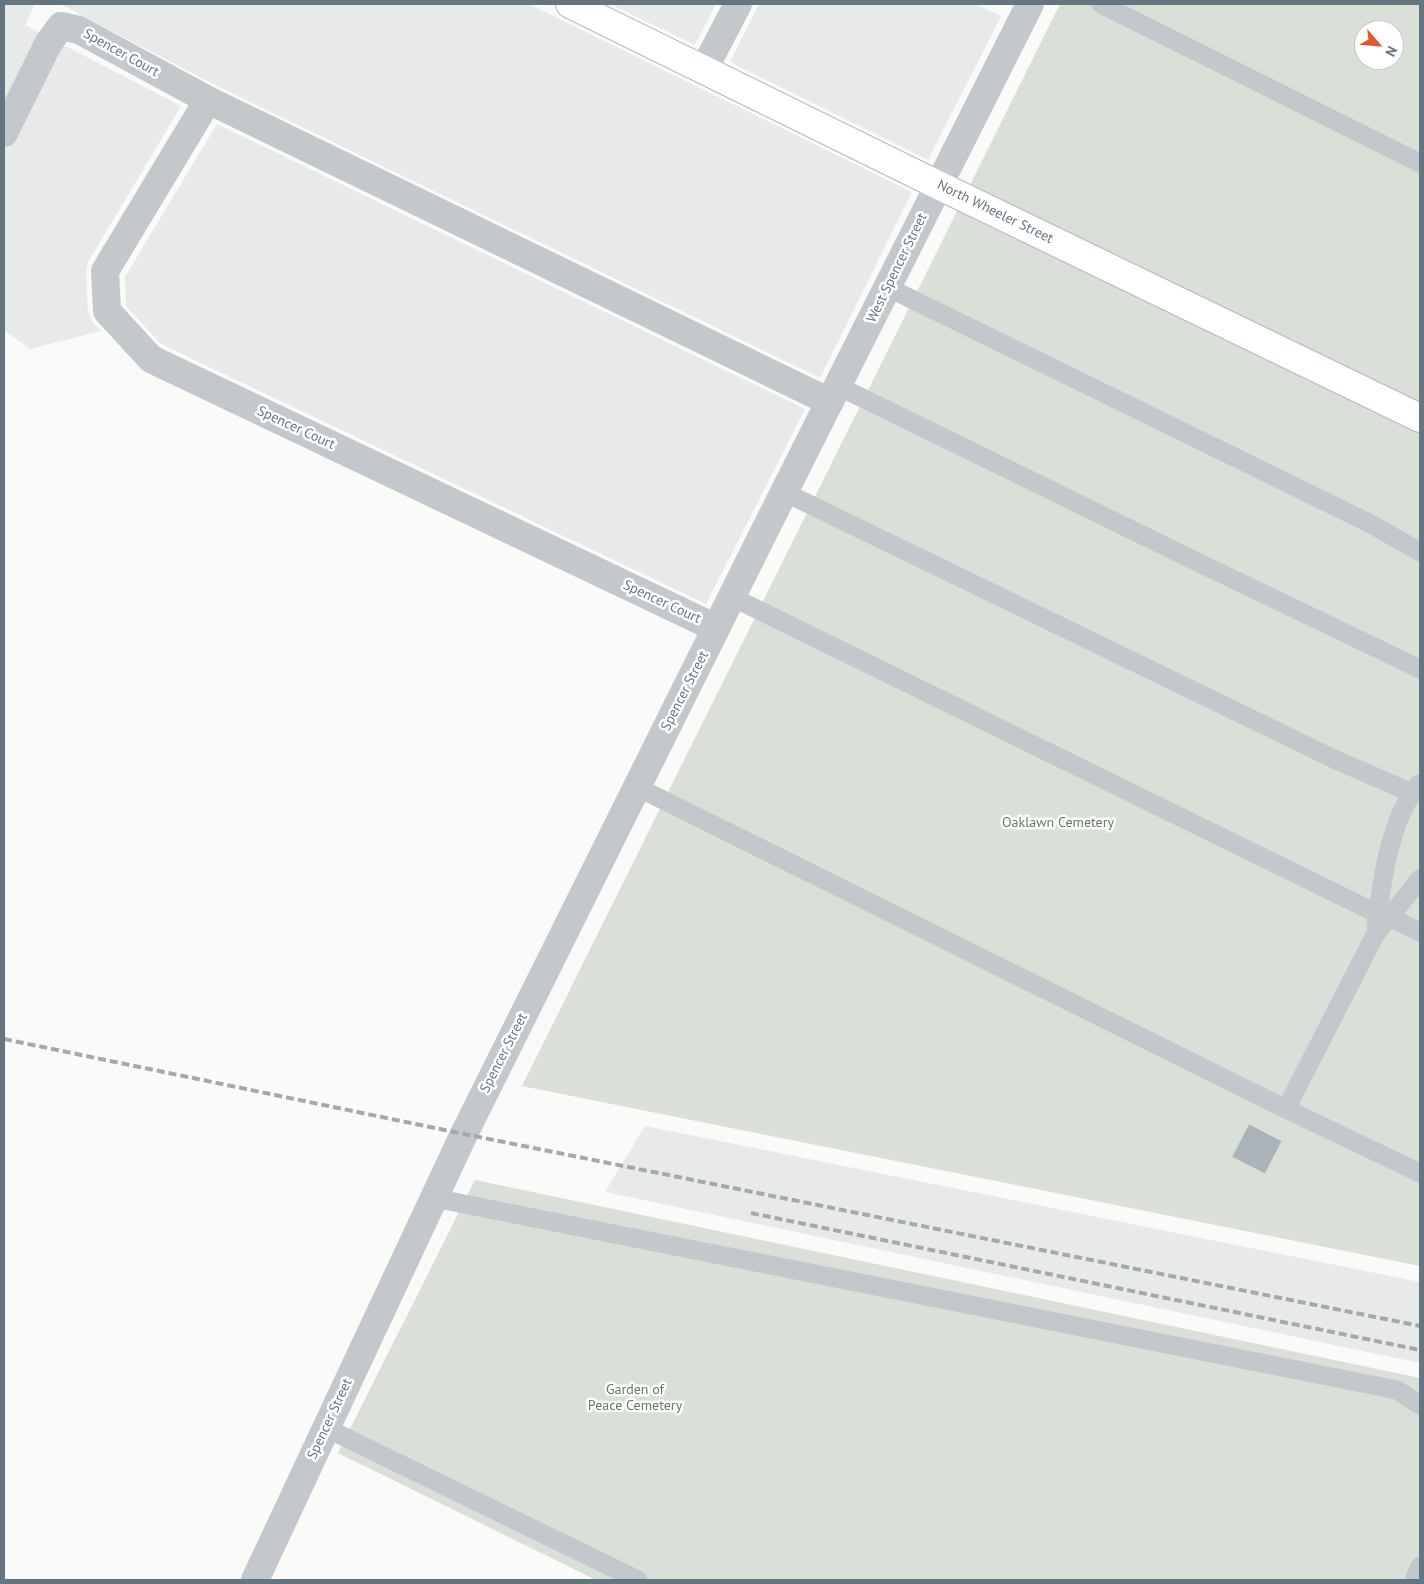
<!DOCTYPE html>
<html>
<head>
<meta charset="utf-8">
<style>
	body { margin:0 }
	#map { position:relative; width:1424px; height:1584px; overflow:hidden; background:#fafaf8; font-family:"PT Sans",sans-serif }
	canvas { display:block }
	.frame { position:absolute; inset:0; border:5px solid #657683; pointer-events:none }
	.north { position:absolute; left:1354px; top:20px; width:50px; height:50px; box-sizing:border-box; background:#fff; border:1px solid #c1c8cd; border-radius:50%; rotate:117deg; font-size:14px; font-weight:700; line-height:20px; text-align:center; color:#657683 }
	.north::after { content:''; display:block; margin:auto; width:18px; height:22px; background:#e4572e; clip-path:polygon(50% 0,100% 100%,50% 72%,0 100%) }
</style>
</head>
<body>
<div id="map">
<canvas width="1424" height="1584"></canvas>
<div class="frame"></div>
<div class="north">N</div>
</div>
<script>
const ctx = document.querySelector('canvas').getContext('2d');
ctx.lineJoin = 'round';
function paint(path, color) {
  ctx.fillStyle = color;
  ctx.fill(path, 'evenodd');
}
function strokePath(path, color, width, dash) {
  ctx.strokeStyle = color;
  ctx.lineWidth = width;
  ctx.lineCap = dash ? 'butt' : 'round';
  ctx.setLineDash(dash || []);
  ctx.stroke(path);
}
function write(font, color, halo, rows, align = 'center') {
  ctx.font = font + ' "PT Sans",sans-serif';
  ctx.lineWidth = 5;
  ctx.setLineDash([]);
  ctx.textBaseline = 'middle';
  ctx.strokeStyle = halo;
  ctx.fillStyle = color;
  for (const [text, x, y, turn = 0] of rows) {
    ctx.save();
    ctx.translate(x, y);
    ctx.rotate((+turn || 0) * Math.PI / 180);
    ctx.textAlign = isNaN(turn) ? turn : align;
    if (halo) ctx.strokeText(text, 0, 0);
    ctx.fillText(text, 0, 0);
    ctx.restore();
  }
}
const built = new Path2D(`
	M4 4H35L25 25 181 106 88 262 86 270 88 311 93 323 101 331 30 349 4 330Z
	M60 4H529L912 192 820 378 215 85Z
	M610 4H716L695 45Z
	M759 4H976L1001 16 928 160 730 62Z
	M217 124 805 409 706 604 161 344 126 306 125 277Z
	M645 1126 1420 1282V1363L605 1192Z`);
const green = new Path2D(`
	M1060 4H1420V1266L522 1086ZM1364 30H1394V60H1364Z
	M475 1180 1420 1378V1580H596L338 1453Z`);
const building = new Path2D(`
	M1249 1124 1282 1141 1265 1174 1232 1157Z`);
const lane = new Path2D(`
	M1101 4 1420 163
	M887 287 1369 523 1420 552
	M838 386 1187 557 1420 669
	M784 492 1334 759 1412 793
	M732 597 1378 914
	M637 787 1286 1109 1420 1173
	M1389 917 1420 932
	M1376 925C1382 881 1390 818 1419 784
	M1286 1109 1375 935 1420 879
	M434 1198 1397 1390 1420 1405
	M326 1428 638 1580
	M1414 1580 1420 1566`);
const street = new Path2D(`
	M704 69 738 4
	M4 133 48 44 61 26 79 30 208 100
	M716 628 151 359 107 311 105 271 208 100 830 402
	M255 1580 464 1134 764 532 1030 4`);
const secondary = new Path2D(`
	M570 4 938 185 1420 418`);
const rail = new Path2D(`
	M4 1039 464 1134 1420 1326
	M751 1213 1420 1350`);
const streetNames = [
	["Spencer Court",121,53,29],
	["North Wheeler Street",995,212,26],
	["West Spencer Street",897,268,-64],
	["Spencer Court",296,428,25],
	["Spencer Court",662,602,25],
	["Spencer Street",685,691,-63],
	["Spencer Street",504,1053,-63],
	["Spencer Street",330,1419,-65]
];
const parkNames = [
	["Oaklawn Cemetery",1058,823],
	["Garden of",635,1390],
	["Peace Cemetery",635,1406]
];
paint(built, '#e8e9e9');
paint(green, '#dadfd7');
paint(building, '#aab3b9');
strokePath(building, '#dcdcda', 1);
strokePath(secondary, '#b3babf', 30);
strokePath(lane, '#c3c8cc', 19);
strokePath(street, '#c3c8cc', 28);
strokePath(secondary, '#fff', 28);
strokePath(rail, '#a2aab0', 4, [8, 4]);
write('14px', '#657683', '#fff', streetNames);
write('14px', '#687a64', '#fff', parkNames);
</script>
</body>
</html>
